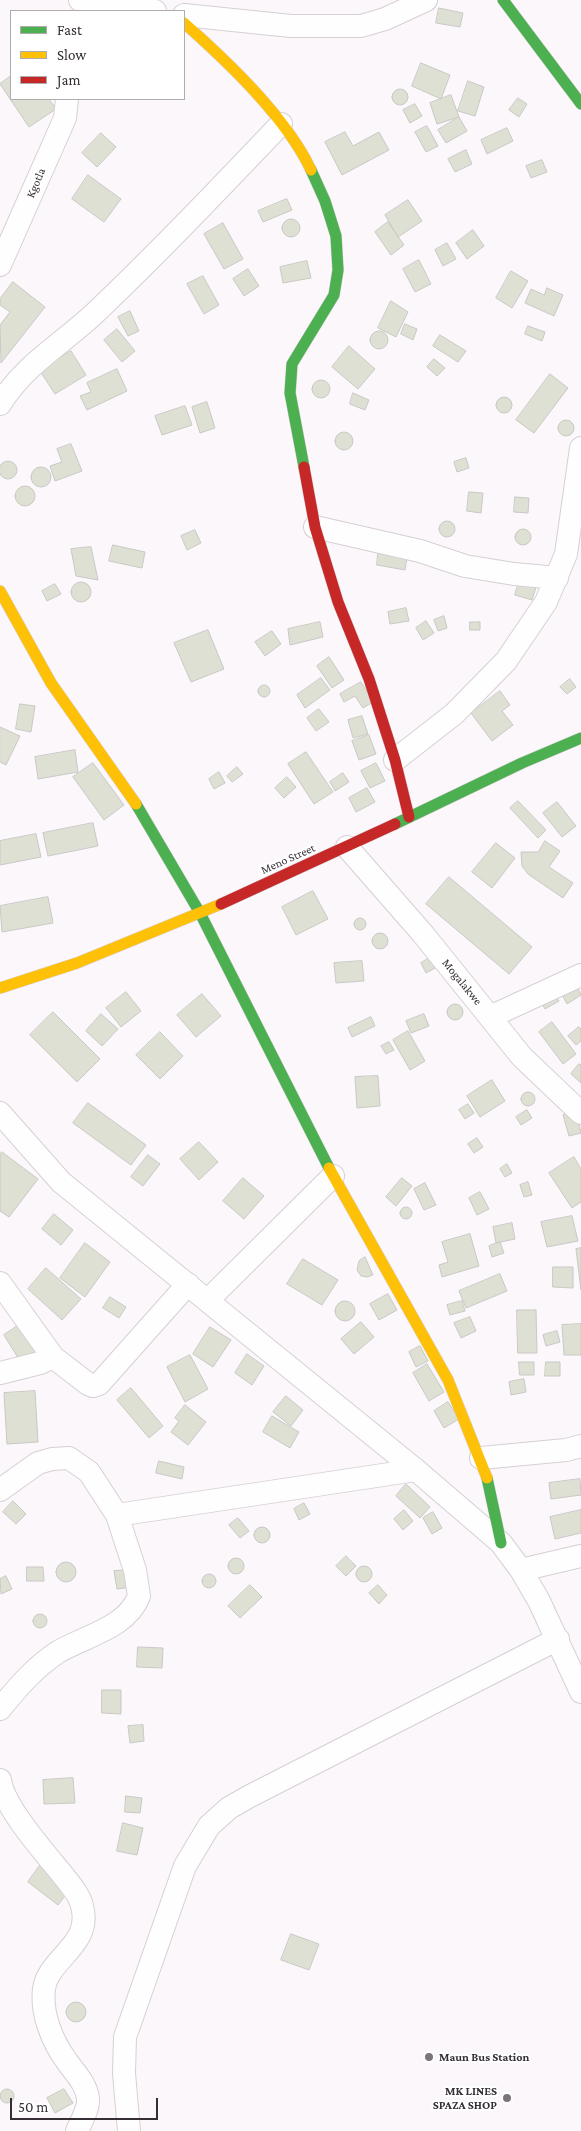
<!DOCTYPE html>
<html>
<head>
<meta charset="utf-8">
<style>
	body { margin:0 }
	#map { position:relative; width:581px; height:2131px; overflow:hidden; background:#fbf7fa; font-family:"Crimson Pro",serif }
	canvas { display:block }
	.legend { position:absolute; left:10px; top:10px; width:175px; height:90px; box-sizing:border-box; background:#fff; border:1px solid #afabae; margin:0; padding:6px 9px; list-style:none; font-size:15px; color:#362e35 }
	.legend li { display:flex; align-items:center; gap:10px; height:25px }
	.legend b { width:25px; border:1px solid #afabae }
	.scale { position:absolute; left:10px; top:2098px; width:148px; height:22px; box-sizing:border-box; border:2px solid #362e35; border-top:0; padding-left:6px; font-size:15px; line-height:18px; white-space:nowrap; color:#362e35; -webkit-text-stroke:4px #fff; paint-order:stroke }
</style>
</head>
<body>
<div id="map">
<canvas width="581" height="2131"></canvas>
<ul class="legend">
<li><b style="height:6px;background:#4caf50"></b>Fast</li>
<li><b style="height:6px;background:#ffc107"></b>Slow</li>
<li><b style="height:6px;background:#c62828"></b>Jam</li>
</ul>
<div class="scale">50 m</div>
</div>
<script>
const ctx = document.querySelector('canvas').getContext('2d');
ctx.lineJoin = 'round';
function paint(path, color) {
  ctx.fillStyle = color;
  ctx.fill(path, 'evenodd');
}
function strokePath(path, color, width, dash) {
  ctx.strokeStyle = color;
  ctx.lineWidth = width;
  ctx.lineCap = dash ? 'butt' : 'round';
  ctx.setLineDash(dash || []);
  ctx.stroke(path);
}
function write(font, color, halo, rows, align = 'center') {
  ctx.font = font + ' "Crimson Pro",serif';
  ctx.lineWidth = 4;
  ctx.setLineDash([]);
  ctx.textBaseline = 'middle';
  ctx.strokeStyle = halo;
  ctx.fillStyle = color;
  for (const [text, x, y, turn = 0] of rows) {
    ctx.save();
    ctx.translate(x, y);
    ctx.rotate((+turn || 0) * Math.PI / 180);
    ctx.textAlign = isNaN(turn) ? turn : align;
    if (halo) ctx.strokeText(text, 0, 0);
    ctx.fillText(text, 0, 0);
    ctx.restore();
  }
}
const building = new Path2D(`
	M439 8 463 13 460 27 436 23Z
	M421 63 450 75 441 99 412 86Z
	M11 76V99H49L56 109 29 127 0 84Z
	M468 81 484 87 475 116 458 111Z
	M392 97a8 8 0 1 1 16 0a8 8 0 1 1-16 0Z
	M451 95 459 117 437 124 430 103Z
	M518 98 527 104 519 117 509 110Z
	M415 104 422 116 410 123 403 110Z
	M459 117 467 131 446 143 438 130Z
	M427 126 438 146 426 152 415 132Z
	M507 128 513 141 487 154 481 140Z
	M345 132 353 146 379 132 389 150 342 175 325 142Z
	M101 133 116 147 97 167 82 153Z
	M466 150 472 164 455 172 448 159Z
	M542 160 547 172 531 178 526 166Z
	M88 175 121 199 104 222 72 199Z
	M287 199 292 210 263 222 258 211Z
	M408 200 422 221 398 237 385 215Z
	M282 228a9 9 0 1 1 18 0a9 9 0 1 1-18 0Z
	M388 222 404 245 391 255 375 232Z
	M223 223 243 259 224 269 204 234Z
	M473 230 484 246 467 259 456 243Z
	M447 243 456 259 443 266 435 250Z
	M419 260 431 284 415 292 403 269Z
	M307 261 311 278 283 283 280 267Z
	M248 269 259 286 244 296 233 279Z
	M511 271 528 281 512 308 496 298Z
	M203 276 219 305 204 314 187 284Z
	M13 282 45 307 1 363 0 325 10 312 0 305V299Z
	M547 288 563 295 554 316 525 303 531 289 544 295Z
	M391 301 408 312 396 337 378 328Z
	M130 311 139 331 128 336 118 317Z
	M405 324 417 329 413 340 401 334Z
	M528 326 545 332 542 341 525 334Z
	M117 329 135 351 122 362 104 340Z
	M370 340a9 9 0 1 1 18 0a9 9 0 1 1-18 0Z
	M440 335 466 351 458 362 433 346Z
	M349 346 375 369 358 389 332 367Z
	M71 351 86 375 55 394 40 371Z
	M434 359 445 368 437 376 427 367Z
	M117 369 127 391 87 410 80 396 91 392 87 383Z
	M550 374 568 388 534 433 516 420Z
	M312 389a9 9 0 1 1 18 0a9 9 0 1 1-18 0Z
	M353 393 369 400 365 410 350 404Z
	M496 405a8 8 0 1 1 16 0a8 8 0 1 1-16 0Z
	M207 402 215 428 200 433 192 407Z
	M185 406 192 425 162 435 155 416Z
	M558 428a8 8 0 1 1 16 0a8 8 0 1 1-16 0Z
	M335 441a9 9 0 1 1 18 0a9 9 0 1 1-18 0Z
	M71 444 82 471 55 481 50 466 62 462 57 449Z
	M466 458 469 468 457 472 454 462Z
	M-1 470a9 9 0 1 1 18 0a9 9 0 1 1-18 0Z
	M31 477a10 10 0 1 1 20 0a10 10 0 1 1-20 0Z
	M15 496a10 10 0 1 1 20 0a10 10 0 1 1-20 0Z
	M469 492 483 493 481 513 467 511Z
	M515 497 529 498 528 513 514 512Z
	M439 529a8 8 0 1 1 16 0a8 8 0 1 1-16 0Z
	M515 537a8 8 0 1 1 16 0a8 8 0 1 1-16 0Z
	M195 530 201 543 187 550 181 536Z
	M113 545 145 552 142 568 109 561Z
	M379 545 408 550 405 570 377 565Z
	M91 547 98 580 76 576 71 549Z
	M520 579 537 584 532 600 515 595Z
	M71 592a10 10 0 1 1 20 0a10 10 0 1 1-20 0Z
	M55 584 61 594 47 601 42 591Z
	M406 608 409 621 390 624 388 612Z
	M444 616 447 628 438 631 434 620Z
	M426 621 434 633 423 640 416 628Z
	M320 622 323 637 290 645 288 629Z
	M470 622H480V630H470Z
	M208 630 224 669 191 682 174 643Z
	M272 631 281 644 265 656 255 642Z
	M329 657 344 680 332 688 317 666Z
	M321 678 330 690 305 708 297 695Z
	M570 679 576 687 567 694 560 687Z
	M361 682 373 702 363 708 355 696 344 702 340 694Z
	M258 691a6 6 0 1 1 12 0a6 6 0 1 1-12 0Z
	M500 691 510 705 502 711 513 725 492 741 471 713Z
	M20 704 35 706 31 732 16 729Z
	M319 709 329 722 316 731 307 718Z
	M362 716 368 734 353 738 348 720Z
	M0 727 20 736 6 765 0 762Z
	M369 735 376 754 359 760 352 741Z
	M75 750 78 772 38 779 35 757Z
	M306 752 333 792 314 804 288 764Z
	M93 763 124 805 104 820 73 777Z
	M376 763 385 781 370 788 361 771Z
	M237 767 243 774 232 782 227 776Z
	M219 772 225 783 214 789 209 779Z
	M343 773 349 782 335 791 330 782Z
	M287 777 296 787 284 798 275 788Z
	M367 788 375 802 356 812 349 798Z
	M518 801 546 830 538 838 510 808Z
	M557 802 576 826 562 837 543 813Z
	M93 823 98 846 48 856 43 833Z
	M36 834 41 857 0 865V841Z
	M545 841 560 851 549 867 573 883 563 898 528 874 522 866 521 852H538Z
	M496 843 515 858 492 888 472 872Z
	M449 877 532 947 509 974 426 904Z
	M313 891 328 919 296 935 282 907Z
	M48 897 53 923 2 932 0 906Z
	M354 924a6 6 0 1 1 12 0a6 6 0 1 1-12 0Z
	M372 941a8 8 0 1 1 16 0a8 8 0 1 1-16 0Z
	M431 957 437 967 426 973 421 963Z
	M362 961 364 981 336 983 334 963Z
	M574 980 581 995 567 1004 559 989Z
	M552 989 559 1001 545 1009 538 997Z
	M126 992 141 1011 121 1027 106 1008Z
	M202 994 221 1016 196 1037 177 1015Z
	M447 1012a8 8 0 1 1 16 0a8 8 0 1 1-16 0Z
	M53 1012 100 1059 77 1082 30 1035Z
	M101 1014 118 1029 102 1046 86 1031Z
	M424 1014 429 1026 411 1033 406 1021Z
	M371 1017 375 1026 352 1037 348 1028Z
	M552 1022 576 1054 563 1064 539 1032Z
	M579 1027 581 1029V1041L576 1045 568 1036Z
	M408 1031 425 1061 410 1070 393 1040Z
	M160 1032 183 1056 160 1079 136 1055Z
	M389 1042 394 1050 386 1054 381 1046Z
	M579 1064 581 1065V1083L571 1074Z
	M378 1076 380 1106 357 1108 355 1077Z
	M492 1080 505 1101 480 1117 467 1096Z
	M521 1099a7 7 0 1 1 14 0a7 7 0 1 1-14 0Z
	M88 1103 146 1145 131 1165 73 1123Z
	M468 1104 474 1113 465 1119 459 1110Z
	M527 1110 532 1118 521 1125 516 1117Z
	M576 1111 581 1133 569 1136 563 1115Z
	M477 1138 483 1147 474 1153 468 1144Z
	M199 1142 218 1162 199 1180 180 1159Z
	M2 1152 38 1179 9 1217 0 1211V1154Z
	M148 1155 160 1164 143 1186 131 1177Z
	M574 1157 581 1169V1202L572 1208 549 1173Z
	M507 1164 512 1173 505 1177 500 1169Z
	M243 1178 264 1196 244 1219 223 1201Z
	M402 1178 412 1186 396 1206 386 1197Z
	M528 1182 532 1195 524 1197 520 1185Z
	M425 1183 436 1205 424 1210 414 1189Z
	M480 1192 489 1209 477 1215 469 1198Z
	M400 1213a6 6 0 1 1 12 0a6 6 0 1 1-12 0Z
	M54 1214 73 1230 61 1245 42 1229Z
	M572 1216 578 1241 547 1247 541 1222Z
	M512 1223 515 1239 496 1243 493 1227Z
	M470 1234 479 1266 442 1277 439 1265 448 1262 442 1242Z
	M500 1242 504 1253 492 1257 489 1246Z
	M85 1243 110 1262 85 1297 60 1278Z
	M581 1248V1290L576 1249Z
	M365 1257 373 1275 367 1277 361 1276 357 1270 359 1261Z
	M303 1259 338 1280 322 1305 287 1284Z
	M553 1267H573V1288L553 1287Z
	M46 1268 81 1299 62 1320 28 1289Z
	M500 1274 507 1291 466 1308 459 1291Z
	M388 1294 397 1310 379 1320 370 1304Z
	M110 1297 126 1307 119 1318 103 1308Z
	M462 1301 465 1311 450 1315 447 1305Z
	M335 1311a10 10 0 1 1 20 0a10 10 0 1 1-20 0Z
	M517 1310H536L537 1353H518Z
	M470 1317 476 1331 461 1338 454 1323Z
	M361 1322 374 1337 354 1354 341 1339Z
	M581 1324V1355H564L562 1325Z
	M19 1325 36 1351 20 1361 4 1335Z
	M210 1327 231 1340 213 1367 193 1354Z
	M557 1331 560 1342 546 1346 543 1335Z
	M420 1346 428 1361 416 1367 409 1352Z
	M247 1354 264 1366 252 1385 235 1373Z
	M190 1355 208 1389 185 1402 167 1367Z
	M519 1362H534V1375H520Z
	M546 1362H560V1376H545Z
	M427 1364 444 1392 429 1401 413 1373Z
	M524 1379 526 1392 511 1395 509 1382Z
	M131 1388 163 1426 149 1438 117 1400Z
	M35 1391 38 1442 7 1444 4 1393Z
	M286 1396 303 1410 291 1426 273 1412Z
	M448 1402 459 1419 444 1428 434 1411Z
	M185 1405 206 1422 188 1445 171 1432 179 1421 175 1418Z
	M272 1416 299 1432 290 1448 263 1432Z
	M159 1461 184 1467 182 1479 156 1473Z
	M580 1479 581 1495 551 1499 549 1483Z
	M406 1484 430 1507 420 1518 396 1496Z
	M13 1501 26 1514 16 1524 3 1512Z
	M304 1503 310 1514 299 1520 294 1509Z
	M404 1510 413 1521 403 1530 394 1519Z
	M581 1510V1533L555 1539 550 1517Z
	M433 1512 442 1528 432 1534 423 1518Z
	M238 1518 249 1531 240 1538 229 1525Z
	M254 1535a8 8 0 1 1 16 0a8 8 0 1 1-16 0Z
	M346 1556 356 1566 346 1576 336 1566Z
	M228 1566a8 8 0 1 1 16 0a8 8 0 1 1-16 0Z
	M56 1572a10 10 0 1 1 20 0a10 10 0 1 1-20 0Z
	M356 1574a8 8 0 1 1 16 0a8 8 0 1 1-16 0Z
	M27 1567H43L44 1581H27Z
	M132 1570 133 1587 117 1589 114 1571Z
	M202 1581a7 7 0 1 1 14 0a7 7 0 1 1-14 0Z
	M6 1576 12 1589 1 1594 0 1579Z
	M250 1585 262 1597 240 1618 228 1606Z
	M378 1585 387 1595 379 1604 369 1593Z
	M33 1621a7 7 0 1 1 14 0a7 7 0 1 1-14 0Z
	M138 1647 163 1648 162 1668 137 1667Z
	M102 1690H121V1714L102 1713Z
	M143 1725 144 1741 130 1743 128 1726Z
	M73 1778 75 1803 44 1804 43 1780Z
	M126 1796 142 1798 140 1813 125 1812Z
	M123 1823 143 1828 137 1855 117 1851Z
	M41 1864 71 1888 58 1905 28 1882Z
	M291 1934 319 1944 309 1970 281 1960Z
	M66 2012a10 10 0 1 1 20 0a10 10 0 1 1-20 0Z
	M0 2096a7 7 0 1 1 14 0a7 7 0 1 1-14 0Z
	M64 2089 73 2103 55 2113 47 2098Z`);
const street = new Path2D(`
	M80 0 155 11
	M184 15 291 26H361L385 19 426 0
	M0 265 65 118 67 99
	M0 404C26 363 61 345 95 313 159 252 220 188 281 124
	M315 527 420 551 465 566 514 574 557 578
	M395 760 454 714 506 661 546 602 566 554 581 448
	M347 847 423 934 522 1057 581 1113
	M490 1017 581 975
	M0 1113 61 1182 416 1470 501 1543 521 1570 539 1601 581 1692
	M0 1283 53 1357 88 1384 93 1386 99 1384 188 1284
	M208 1300 333 1176
	M0 1373 40 1363 53 1357
	M481 1458 566 1450 581 1446
	M0 1490 38 1463 52 1459 69 1458 89 1472 117 1515 135 1570 139 1596C127 1628 85 1636 58 1652 34 1668 18 1687 0 1709
	M117 1515 416 1470
	M521 1570 581 1556
	M0 1780C4 1807 44 1852 62 1874 69 1883 80 1895 82 1906 93 1945 48 1958 44 1989 41 2013 52 2041 66 2060 74 2072 87 2084 88 2099 89 2108 81 2122 77 2131
	M129 2131 124 2073 125 2037 185 1866 209 1826 229 1808 250 1796 558 1639`);
const fast = new Path2D(`
	M503 0 581 104
	M304 467 290 393 292 364 334 295 338 270 336 236 325 201 311 170
	M136 804 200 913 329 1168
	M395 824 522 763 581 738
	M487 1478 501 1543`);
const slow = new Path2D(`
	M184 23C228 62 286 117 311 170
	M0 591 51 683 136 804
	M0 988 77 963 221 904
	M329 1168 448 1380 487 1478`);
const jam = new Path2D(`
	M304 467 315 527 338 602 369 679 395 760 409 817
	M221 904 395 824`);
const markers = [
	[429,2057,5,"#7b747a"],
	[507,2098,5,"#7b747a"]
];
const streetNames = [
	["Kgotla",36,183,-67],
	["Meno Street",288,859,-24],
	["Mogalakwe",462,982,51]
];
const poiNames = [
	["Maun Bus Station",439,2057],
	["MK LINES",497,2091,"right"],
	["SPAZA SHOP",497,2105,"right"]
];
paint(building, '#dfe0d4');
strokePath(building, '#c8c8c5', 1);
strokePath(street, '#d6d0d5', 24);
strokePath(fast, '#d6d0d5', 12);
strokePath(slow, '#d6d0d5', 12);
strokePath(jam, '#d6d0d5', 12);
strokePath(street, '#fefefe', 22);
strokePath(fast, '#4caf50', 11);
strokePath(slow, '#ffc107', 11);
strokePath(jam, '#c62828', 11);
for (const [x, y, r, color] of markers) {
  const dot = new Path2D();
  dot.arc(x, y, r, 0, 2 * Math.PI);
  ctx.fillStyle = color;
  ctx.fill(dot);
  strokePath(dot, '#fff', 2);
}
write('12px', '#362e35', '#fff', streetNames);
write('bold 12px', '#362e35', '#fff', poiNames, 'left');
</script>
</body>
</html>
